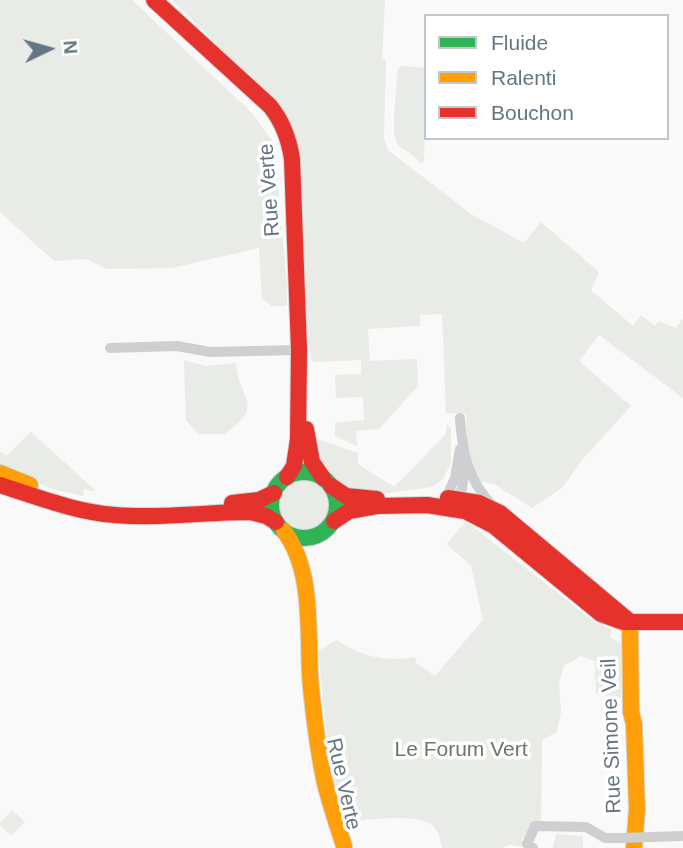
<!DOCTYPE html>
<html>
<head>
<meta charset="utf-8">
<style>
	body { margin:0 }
	#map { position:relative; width:683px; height:848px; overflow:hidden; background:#f9f9f9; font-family:Arial,sans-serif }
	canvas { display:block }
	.legend { position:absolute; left:424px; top:14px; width:245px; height:126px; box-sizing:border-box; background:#fff; border:2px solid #c1c8cd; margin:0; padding:9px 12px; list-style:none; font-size:21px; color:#657683 }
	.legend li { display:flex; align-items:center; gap:14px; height:35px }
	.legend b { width:35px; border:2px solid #c1c8cd }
	.north { position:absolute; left:14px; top:14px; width:70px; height:70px; -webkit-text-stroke:5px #fff; paint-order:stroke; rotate:85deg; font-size:19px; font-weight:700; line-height:28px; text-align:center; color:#657683 }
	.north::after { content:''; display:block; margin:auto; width:24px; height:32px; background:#657683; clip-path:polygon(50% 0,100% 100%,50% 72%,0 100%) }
</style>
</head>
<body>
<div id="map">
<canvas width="683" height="848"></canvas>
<ul class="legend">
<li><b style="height:9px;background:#30b455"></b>Fluide</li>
<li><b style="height:9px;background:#ff9f0a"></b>Ralenti</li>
<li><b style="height:9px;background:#e5322d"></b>Bouchon</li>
</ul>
<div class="north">N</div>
</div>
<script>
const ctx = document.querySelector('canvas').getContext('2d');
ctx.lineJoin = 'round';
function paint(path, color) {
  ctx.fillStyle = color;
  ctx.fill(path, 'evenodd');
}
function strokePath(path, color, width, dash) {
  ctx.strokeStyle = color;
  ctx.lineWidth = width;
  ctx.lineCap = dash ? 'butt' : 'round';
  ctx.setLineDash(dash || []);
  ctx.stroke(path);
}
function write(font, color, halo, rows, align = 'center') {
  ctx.font = font + ' Arial,sans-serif';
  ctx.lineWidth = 7;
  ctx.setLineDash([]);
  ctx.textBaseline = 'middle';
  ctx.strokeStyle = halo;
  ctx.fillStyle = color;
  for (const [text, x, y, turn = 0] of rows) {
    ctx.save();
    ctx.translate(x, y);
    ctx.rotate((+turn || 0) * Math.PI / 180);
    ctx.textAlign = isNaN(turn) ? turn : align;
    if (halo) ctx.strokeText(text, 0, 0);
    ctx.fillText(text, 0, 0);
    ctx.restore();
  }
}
const green = new Path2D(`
	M0 0H132L251 112 274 143 286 272 287 306H272L262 299 259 248 172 268 107 269 86 259 54 261 0 212Z
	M172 0H385L382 59 386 60 384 139 388 150 471 214 524 243 541 222 599 272 591 290 633 326 641 315 655 326 659 321 676 328 683 318V398L599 335 579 361 631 406 582 460 562 488 532 508 496 485 477 480 467 445 466 414 446 413 442 314 420 315V326L368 329 370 361 417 359 418 386 379 429 356 431 357 446 335 436V423L364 420 363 397 336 398 335 375 361 374V360L312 362 305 319 295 131 280 107Z
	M401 66 426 68 424 162 420 163C414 153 401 151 396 141 391 131 397 82 398 69Z
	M184 360 206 366 236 363C238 400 267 404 225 434H198L186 420Z
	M446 424 451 428V463L443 479 432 487 372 495 344 489 324 469 317 453 315 438 358 453V464L394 487 446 434Z
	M31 432 96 491 84 490 83 496 56 490 0 469V451L6 456Z
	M277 505a27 27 0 1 1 54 0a27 27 0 1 1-54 0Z
	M466 521 593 621 612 630 610 637 621 643V698L596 694 595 661 581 656 564 666 559 683 561 711 557 732 542 740 541 827H534L521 840 530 848 510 845 501 848H442C440 839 439 829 430 824 412 813 363 820 342 822L332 788 318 651 337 640C361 657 386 662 415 657L416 663 435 676 483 620 471 566 447 544Z
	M12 810 25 822 11 836 0 825V823Z
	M556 834 583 836V848H553Z`);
const street = new Path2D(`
	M110 348 177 346 210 352 299 350
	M460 418C462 452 468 480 492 505
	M454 502 462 489 465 465
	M443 504 455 478 460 449
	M651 837 683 836
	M533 848 527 844 535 826 586 827 605 838H621`);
const fast = new Path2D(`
	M271 505a33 33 0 1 1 66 0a33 33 0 1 1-66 0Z`);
const slow = new Path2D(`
	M0 473 30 485
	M284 531C316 574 306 637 311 688 314 718 318 749 324 779 329 801 337 824 344 846
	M630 623 631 712 634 724 637 809 634 848`);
const jam = new Path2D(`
	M154 0 270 106C283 122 289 139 292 159L299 350 298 439 294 466 287 477
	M306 429 312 462 323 478
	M0 485C38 497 75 512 115 515 160 519 205 512 250 512L266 516 276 522
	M331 486 346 496 377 499
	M448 498 479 503 500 513 629 621
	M232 503 259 500 274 493
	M334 521 349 511 377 506 427 505 465 511 494 526 601 614 623 622H683`);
const streetBridge = new Path2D(`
	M621 838 651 837`);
const streetNames = [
	["Rue Verte",270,190,-94],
	["Rue Simone Veil",612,736,-92],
	["Rue Verte",343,784,77]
];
const parkNames = [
	["Le Forum Vert",461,750]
];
paint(green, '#e8ebe6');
strokePath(fast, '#d5d6d7', 18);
strokePath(slow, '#d5d6d7', 18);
strokePath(jam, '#d5d6d7', 18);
strokePath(street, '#cecfd0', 10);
strokePath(fast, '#30b455', 16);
strokePath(slow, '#ff9f0a', 16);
strokePath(jam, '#e5322d', 16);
strokePath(streetBridge, '#cecfd0', 10);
write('21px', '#657683', '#fff', streetNames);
write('21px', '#687a64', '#fff', parkNames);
</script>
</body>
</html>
